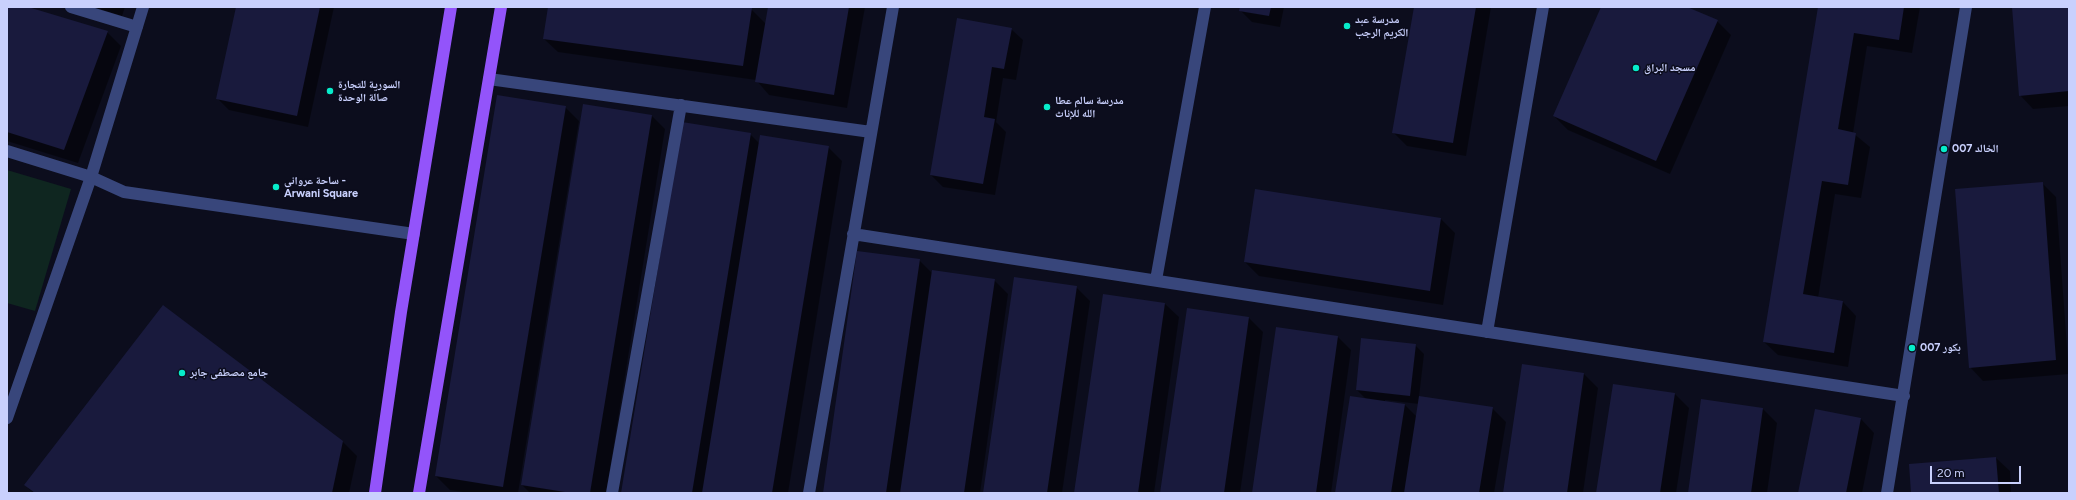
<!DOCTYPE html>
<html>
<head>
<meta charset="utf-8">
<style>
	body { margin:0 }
	#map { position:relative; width:2076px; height:500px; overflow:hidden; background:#0c0d1d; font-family:Figtree,sans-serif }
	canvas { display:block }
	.frame { position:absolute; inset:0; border:8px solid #c9d0fd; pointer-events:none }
	.scale { position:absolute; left:1930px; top:466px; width:91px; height:18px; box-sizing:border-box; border:2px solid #c9d0fd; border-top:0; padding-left:5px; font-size:12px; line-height:14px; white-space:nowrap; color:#c9d0fd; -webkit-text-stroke:3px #0c0d1d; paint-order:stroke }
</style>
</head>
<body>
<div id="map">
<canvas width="2076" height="500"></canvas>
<div class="frame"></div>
<div class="scale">20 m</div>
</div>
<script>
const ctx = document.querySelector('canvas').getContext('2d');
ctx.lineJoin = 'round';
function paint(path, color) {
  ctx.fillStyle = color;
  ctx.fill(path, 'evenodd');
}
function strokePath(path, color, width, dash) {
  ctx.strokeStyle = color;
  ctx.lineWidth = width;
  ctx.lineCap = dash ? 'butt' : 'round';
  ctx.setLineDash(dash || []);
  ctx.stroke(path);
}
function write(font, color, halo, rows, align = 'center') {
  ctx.font = font + ' Figtree,"Noto Naskh Arabic",sans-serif';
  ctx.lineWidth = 3;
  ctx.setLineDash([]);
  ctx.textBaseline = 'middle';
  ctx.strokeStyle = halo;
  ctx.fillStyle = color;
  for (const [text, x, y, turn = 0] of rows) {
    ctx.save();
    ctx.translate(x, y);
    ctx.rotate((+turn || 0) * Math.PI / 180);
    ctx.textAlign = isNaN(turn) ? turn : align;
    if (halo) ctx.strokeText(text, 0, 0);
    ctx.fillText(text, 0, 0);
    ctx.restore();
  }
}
const green = new Path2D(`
	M7 170 71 189 35 311 7 303Z`);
const shadow = new Path2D(`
	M7 7H24L107 32 121 46 78 163 7 141Z
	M93 7H125L122 16Z
	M237 7H334L308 127 229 110 217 98Z
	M549 7H735L751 9 766 24 769 7H865L847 108 769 95 756 80 558 52 544 39Z
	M1241 7H1284L1280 27 1252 22 1240 10Z
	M1415 7H1491L1466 156 1407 146 1393 132Z
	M1602 7H1685L1717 21 1731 35 1670 174 1568 130 1554 116Z
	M1819 7H1920L1912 53 1867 46 1853 133 1870 147 1861 198 1835 194 1818 298 1843 302 1856 316 1848 367 1778 355 1764 342Z
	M2013 7H2069V106L2033 109 2020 95Z
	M1011 29 1023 40 1016 80 1003 78 996 122 1006 132 995 195 943 187 931 175Z
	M565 107 579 121 518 493H469L450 490 436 476Z
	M652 116 665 129 606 493H530L522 485Z
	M750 134 760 144 828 147 842 161 788 493H622Z
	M2042 183 2056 197 2069 374 1983 381 1970 367Z
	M1256 191 1441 219 1455 233 1443 305 1259 276 1245 262Z
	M919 260 933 274 994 280 1008 294 980 493H824Z
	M1076 287 1090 301 1062 493H984Z
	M1104 295 1165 304 1179 317 1154 493H1075Z
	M164 306 343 442 357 456 349 493H33L25 485Z
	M1188 310 1249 318 1263 332 1240 493H1161Z
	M1338 337 1351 350 1331 493H1253Z
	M1415 345 1424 354 1419 397 1492 408 1506 422 1494 493H1336L1366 399 1357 390ZM1385 400 1419 404 1417 417 1405 405 1385 402Z
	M1523 366 1584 374 1598 388 1583 493H1504Z
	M1675 394 1689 408 1676 493H1597Z
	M1763 409 1777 423 1767 493H1689Z
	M1816 410 1861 419 1874 433 1862 493H1799Z
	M1996 458 2010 471 2011 493H1912Z`);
const building = new Path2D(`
	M7 7H28L108 31 64 150 7 132Z
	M236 7H320L297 116 216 99Z
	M548 7 752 8 743 66 543 39Z
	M768 7H849L834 95 755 82Z
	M1240 7H1271L1269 16 1239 11Z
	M1414 7H1476L1453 143 1392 133Z
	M1601 7H1687L1718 20 1656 161 1553 116Z
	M1818 7H1904L1899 40 1854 33 1838 129 1856 133 1848 185 1822 181 1803 294 1843 301 1834 353 1763 342Z
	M2012 7H2069V91L2019 96Z
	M957 18 1012 28 1004 69 992 67 984 117 995 119 983 184 930 175Z
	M497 95 566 106 503 487 435 476Z
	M583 104 652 115 590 493H571L521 485Z
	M682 122 751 133 692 493H621Z
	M760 135 829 146 772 493H702Z
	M2043 182 2056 360 1969 368 1955 189Z
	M1255 189 1441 218 1430 291 1244 262Z
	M857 251 920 259 886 493H823Z
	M932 270 995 279 964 493H900Z
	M1014 277 1077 286 1047 493H983Z
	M1103 294 1165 303 1138 493H1074Z
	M163 305 343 441 332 493H35L24 485Z
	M1187 308 1249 317 1224 493H1160Z
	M1276 327 1338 336 1316 493H1252Z
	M1361 338 1416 344 1410 396 1356 390Z
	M1522 364 1584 373 1567 493H1503Z
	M1613 384 1675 393 1660 493H1596Z
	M1350 396 1405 404 1391 493H1335Z
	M1419 396 1493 407 1479 493H1404Z
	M1701 399 1763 408 1751 493H1688Z
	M1815 409 1861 418 1846 493H1798Z
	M1996 457 1999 493H1911L1909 464Z`);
const minor = new Path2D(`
	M71 7 137 27
	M489 79 871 132
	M7 151 91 177 124 192 414 234
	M853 234 1904 396
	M1156 280 1205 7
	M1487 332 1543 7
	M7 418 91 177 143 7
	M612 493 681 105
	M809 493 893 7
	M1887 493 1966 7`);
const major = new Path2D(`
	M375 493 401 312 451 7
	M419 493 501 7`);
const markers = [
	[1347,26,4,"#07ecca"],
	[1636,68,4,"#07ecca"],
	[330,91,4,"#07ecca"],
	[1047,107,4,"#07ecca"],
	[1944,149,4,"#07ecca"],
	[276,187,4,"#07ecca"],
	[1912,348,4,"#07ecca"],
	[182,373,4,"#07ecca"]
];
const poiNames = [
	["مدرسة عبد",1355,20],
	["الكريم الرجب",1355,33],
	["مسجد البراق",1644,68],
	["السورية للتجارة",338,85],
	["صالة الوحدة",338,98],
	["مدرسة سالم عطا",1055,101],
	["الله للإناث",1055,114],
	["الخالد 007",1952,149],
	["ساحة عرواني -",284,181],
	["Arwani Square",284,194],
	["بكور 007",1920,348],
	["جامع مصطفى جابر",190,373]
];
paint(green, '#0f2620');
paint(shadow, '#0007');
paint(building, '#191a3d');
strokePath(minor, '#38467b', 12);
strokePath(major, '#9354fa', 12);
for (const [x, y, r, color] of markers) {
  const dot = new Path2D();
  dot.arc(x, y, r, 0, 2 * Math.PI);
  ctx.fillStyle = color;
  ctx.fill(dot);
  strokePath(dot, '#0c0d1d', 1.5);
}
write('bold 11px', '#c9d0fd', '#0c0d1d', poiNames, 'left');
</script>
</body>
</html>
